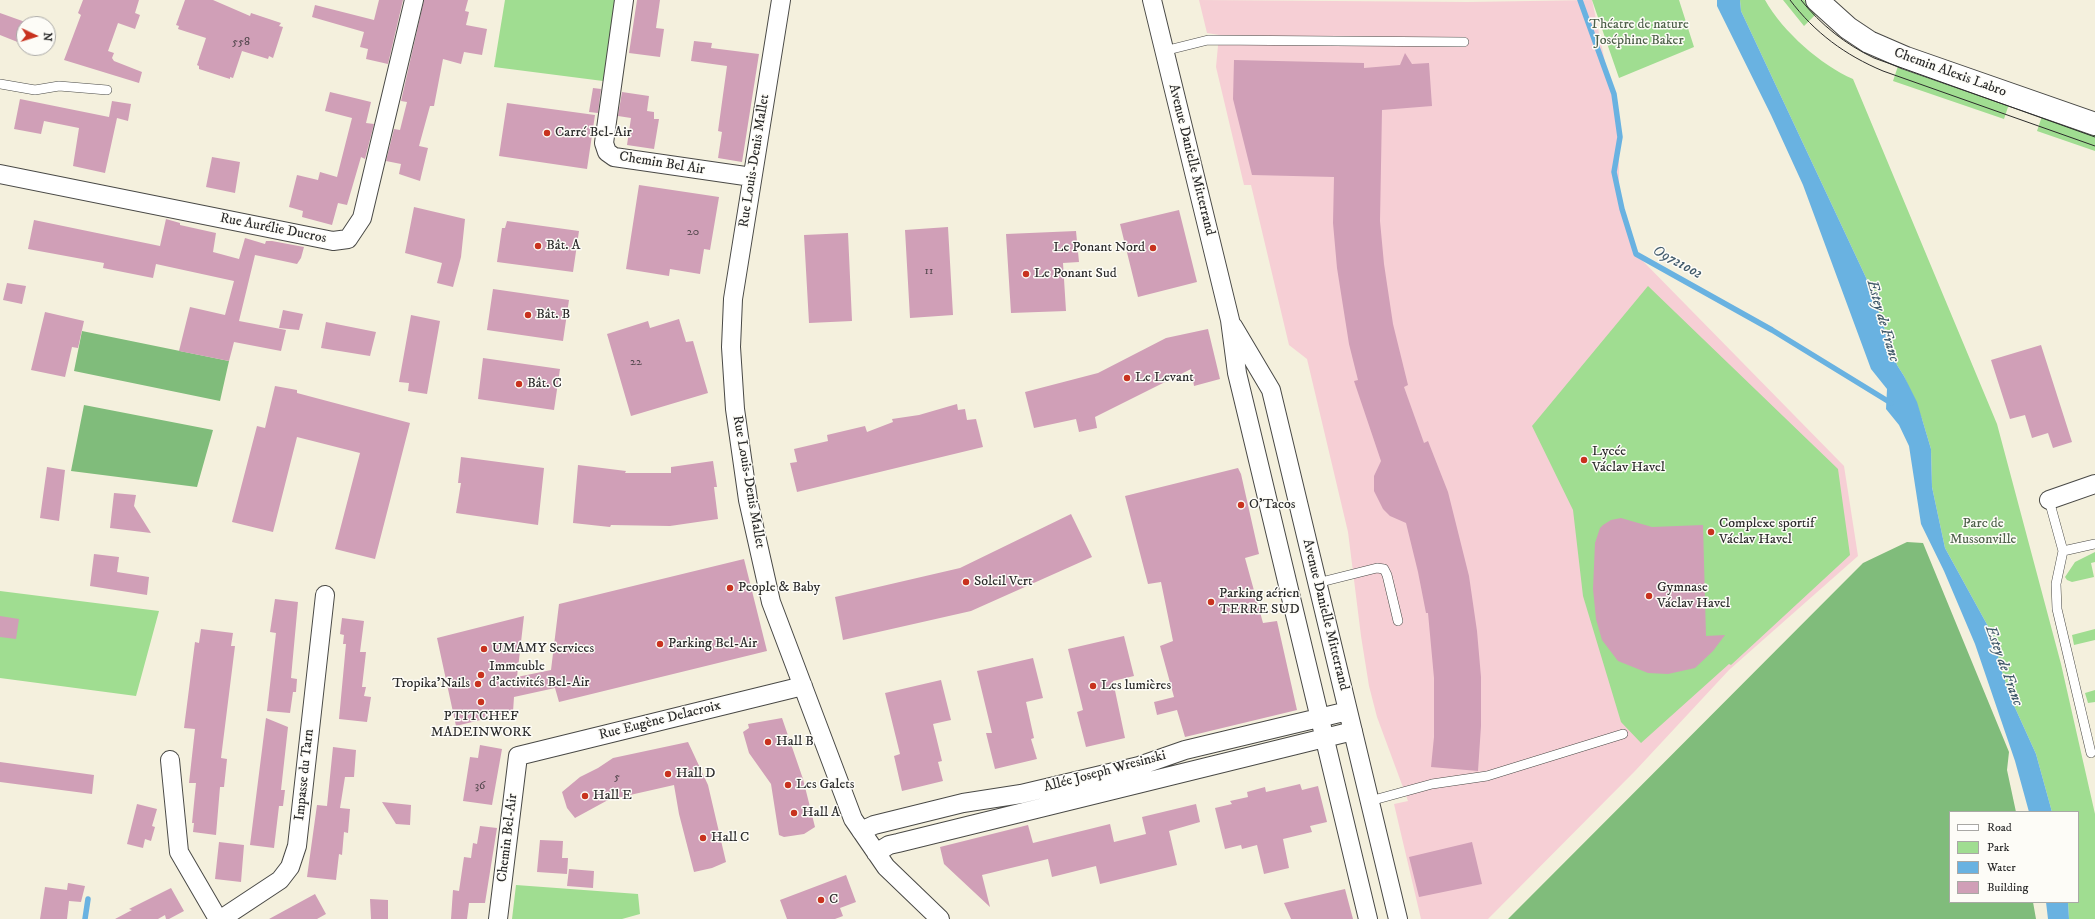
<!DOCTYPE html>
<html>
<head>
<meta charset="utf-8">
<style>
	body { margin:0 }
	#map { position:relative; width:2095px; height:919px; overflow:hidden; background:#f4f0dd; font-family:"IM FELL DW Pica",serif }
	canvas { display:block }
	.legend { position:absolute; left:1949px; top:811px; width:130px; height:92px; box-sizing:border-box; background:#fdfcf7; border:1px solid #a9a8a5; margin:0; padding:5px 7px; list-style:none; font-size:12px; color:#2b2b2b }
	.legend li { display:flex; align-items:center; gap:8px; height:20px }
	.legend b { width:20px; border:1px solid #a9a8a5 }
	.north { position:absolute; left:16px; top:16px; width:40px; height:40px; box-sizing:border-box; background:#fdfcf7; border:1px solid #a9a8a5; border-radius:50%; rotate:94deg; font-size:11px; font-weight:700; line-height:16px; text-align:center; color:#2b2b2b }
	.north::after { content:''; display:block; margin:auto; width:14px; height:18px; background:#c8321e; clip-path:polygon(50% 0,100% 100%,50% 72%,0 100%) }
</style>
</head>
<body>
<div id="map">
<canvas width="2095" height="919"></canvas>
<ul class="legend">
<li><b style="height:5px;background:#fff"></b>Road</li>
<li><b style="height:11px;background:#a0dd91"></b>Park</li>
<li><b style="height:11px;background:#69b2e1"></b>Water</li>
<li><b style="height:11px;background:#d09fb7"></b>Building</li>
</ul>
<div class="north">N</div>
</div>
<script>
const ctx = document.querySelector('canvas').getContext('2d');
ctx.lineJoin = 'round';
function paint(path, color) {
  ctx.fillStyle = color;
  ctx.fill(path, 'evenodd');
}
function strokePath(path, color, width, dash) {
  ctx.strokeStyle = color;
  ctx.lineWidth = width;
  ctx.lineCap = dash ? 'butt' : 'round';
  ctx.setLineDash(dash || []);
  ctx.stroke(path);
}
function write(font, color, halo, rows, align = 'center') {
  ctx.font = font + ' "IM FELL DW Pica",serif';
  ctx.lineWidth = 3;
  ctx.setLineDash([]);
  ctx.textBaseline = 'middle';
  ctx.strokeStyle = halo;
  ctx.fillStyle = color;
  for (const [text, x, y, turn = 0] of rows) {
    ctx.save();
    ctx.translate(x, y);
    ctx.rotate((+turn || 0) * Math.PI / 180);
    ctx.textAlign = isNaN(turn) ? turn : align;
    if (halo) ctx.strokeText(text, 0, 0);
    ctx.fillText(text, 0, 0);
    ctx.restore();
  }
}
const built = new Path2D(`
	M1199 0 1468 2 1592 0 1619 128V193L1636 254 1844 466 1858 556 1729 670 1635 771 1488 919H1421L1394 804 1408 801 1377 717 1369 686 1361 636 1348 532 1307 359 1289 345 1251 185H1244L1216 67 1219 35 1207 33Z`);
const green = new Path2D(`
	M505 0H615L603 81 494 67Z
	M1592 0H1679L1694 47 1619 78Z
	M1740 0H1765C1783 32 1821 65 1853 79L1997 424 2061 664 2095 814V919H2069L2068 902H2078V812H2052L2036 754 2012 701 2000 666 1995 639 1945 548 1932 487 1931 449 1922 419 1904 376 1897 365 1869 284 1741 11Z
	M1783 0H1804L1816 14 1804 26Z
	M1898 66 2009 104 2004 119 1893 81Z
	M2042 116 2095 134V151L2037 131Z
	M1648 286 1838 469 1850 555 1731 665 1729 664 1641 743 1621 722 1583 596 1573 510 1532 426Z
	M2095 552V562L2091 563 2094 577 2072 582 2067 580 2065 577 2075 562Z
	M0 591 159 611 136 696 0 678Z
	M2095 629V640L2074 645 2072 635Z
	M2095 690V702L2088 703 2085 693Z
	M516 885 638 894 640 914 622 919H512Z`);
const forest = new Path2D(`
	M82 331 229 361 220 401 74 371Z
	M84 405 213 430 197 487 71 471Z
	M1907 542 1923 543 2009 752 2007 770 2016 812H1950V902H2033L2036 919H1508L1863 563Z`);
const water = new Path2D(`
	M1717 0H1740L1741 11 1869 284 1897 365 1904 376 1917 402 1931 449 1932 487 1945 548 1995 639 2000 666 2012 701 2036 754 2052 812H2029L2015 761 1975 644 1944 571 1921 524 1909 446 1899 425 1886 409 1887 389 1871 369 1803 185 1771 115 1717 6Z
	M2046 902H2068L2069 919H2048Z`);
const stream = new Path2D(`
	M1580 0 1614 94 1620 137 1614 172 1622 209 1636 254 1772 330 1891 403
	M85 919 88 899`);
const building = new Path2D(`
	M83 0H139L135 13 140 15 135 29 118 23 108 51 114 53 112 58 114 61 142 72 139 83 64 60 81 15 78 13Z
	M185 0H213L250 16 251 13 281 23 279 26 283 27 273 58 269 56 268 59 242 51 233 78 230 77V79L199 69V66L197 65 206 38 178 29 179 26 176 25Z
	M379 0H403L388 64 366 59 368 49 360 47 364 32 312 17 315 5 374 20Z
	M424 0H468L465 11 469 12 466 25 487 29 482 55 464 52 461 64 443 59 434 106H430L419 146 428 148 420 181 399 174 401 164 386 161 394 129 400 130 407 102 401 101Z
	M637 0H660L656 28 664 29 660 57 629 53Z
	M0 13 28 23 24 24V33L20 43 0 35Z
	M694 41 712 43 711 48 759 54 742 162 718 158 722 132 718 131 727 66 691 61Z
	M1405 53 1412 64 1429 63 1432 106 1382 110 1380 221 1384 264 1393 324 1408 385 1404 387 1424 443 1428 441 1448 492 1469 576 1477 631 1481 677V726L1478 771 1431 767 1434 737V678L1428 613H1426L1418 572 1406 523 1390 516 1383 509 1374 491V476L1381 461 1354 381 1358 380 1349 344 1337 268 1333 223 1334 177 1252 175 1233 99 1234 60 1364 63V68L1400 65Z
	M593 88 601 89 598 113 589 112Z
	M330 92 371 102 366 123 374 124 365 159 361 157 347 205 338 203 332 225 302 217 303 211 289 207 297 175 318 180 320 172 337 177 352 118 325 111Z
	M622 92 649 96 647 111 654 112V119H659L654 149 627 145 631 118 618 116Z
	M20 99 109 117 112 101 131 104 128 121 117 118 105 173 73 166 79 128 44 121 41 134 14 129Z
	M507 103 595 115 587 169 499 156Z
	M212 157 240 162 235 193 206 187Z
	M639 185 719 197 710 250 704 249 700 274 670 269 669 276 626 269Z
	M414 207 465 219 461 257 453 287 437 283 442 263 405 253Z
	M1179 210 1197 282 1138 297 1120 224Z
	M166 219 180 223V225L216 233 213 252 239 259 245 238 265 244 266 241H272L304 247 301 258 297 264 255 255 239 321 286 330 281 351 234 342 229 361 179 351 190 307 225 315 234 281 156 264 153 278 103 268 104 263 28 249 34 220 160 246Z
	M507 221 579 231 573 272 497 262 502 228H505Z
	M948 227 953 315 910 318 905 230Z
	M1076 231 1079 262 1063 263 1066 311 1011 313 1006 234Z
	M848 233 852 321 809 323 804 235Z
	M7 283 26 286 22 304 3 300Z
	M493 289 569 300 563 341 487 330Z
	M283 310 303 314 299 330 279 328Z
	M45 312 84 321 78 348 72 347 65 377 31 370Z
	M411 315 440 321 427 394 408 391 409 383 399 382Z
	M679 319 686 342 693 341 708 393 631 416 607 334 648 321 650 328Z
	M326 322 376 332 370 356 321 348Z
	M1208 329 1220 379 1194 386 1191 369 1095 417 1097 428 1079 432 1076 419 1034 428 1025 392 1098 373 1166 338Z
	M2041 345 2072 442 2053 448 2048 433 2032 438 2025 415 2010 419 1991 360Z
	M483 358 560 369 554 410 478 399Z
	M275 386 297 390V393L410 423 375 559 335 549 360 453 297 437 273 532 232 522 257 426 265 428Z
	M957 404 958 410 965 409 967 420 976 419 983 447 797 492 790 463 797 462 794 449 828 441 827 435 865 426 867 432 893 422 892 419 919 415Z
	M461 457 544 468 538 525 456 513 461 483H458Z
	M713 461 717 487H714L718 519 670 526 611 525 610 527 573 523 578 465 626 471 625 473H671V467Z
	M47 467 65 470 59 521 40 518Z
	M1238 468 1241 474 1259 554 1245 558 1263 623 1277 621 1297 710 1185 737 1177 710 1157 715 1154 702 1174 697 1160 646 1173 641 1161 582 1148 584 1125 496Z
	M114 493 136 495 134 506 151 533 110 528Z
	M1071 514 1092 557 971 611 843 640 835 597 960 568Z
	M1621 518 1652 527 1703 525 1706 636 1725 635 1713 651 1695 668 1668 674 1648 673 1618 661 1602 640 1596 619 1593 589 1595 543 1600 528 1603 525 1611 520Z
	M94 554 119 557 117 572 149 577 147 595 90 586Z
	M744 559 767 651 559 702 555 688 514 697 513 712 456 726 437 638 524 616 517 677 551 670 559 604Z
	M275 599 298 602 291 678 297 679 296 692H293L290 713 267 711 276 633 270 632Z
	M0 616 19 619 16 639 0 637Z
	M342 618 364 621 360 652H366L362 687H366L364 696 371 697 367 722 339 719 346 644H343L344 635 340 634Z
	M201 629 233 633 231 646H235L221 758 227 759 224 787H220L216 835 193 832 194 823H192L196 783H189L195 729 184 728 195 642 199 643Z
	M1124 636 1134 676 1113 681 1125 738 1086 747 1077 712 1083 710 1068 649Z
	M1033 658 1043 698 1026 702 1034 738 1031 739 1037 759 995 769 986 733H992L977 671Z
	M941 680 951 720 933 724 942 761 938 762 943 781 902 791 894 756 900 754 885 693Z
	M266 718 288 727 281 790H285L283 806H279L274 848 250 845Z
	M782 718 803 779 815 827 804 834 784 837 779 835 771 784 749 753 743 732 749 728 748 724Z
	M688 742 708 785 726 862 712 868 694 872 679 814 674 785 608 800 575 818 567 808 562 792 580 777 598 768 613 758Z
	M480 745 502 749 492 805 463 801 470 757 478 758Z
	M333 747 356 750 354 777H345L340 808 350 809 348 833 344 832 342 855 339 854 336 880 307 877 317 805 327 806Z
	M0 762 94 775 92 794 0 782Z
	M1300 784 1302 790 1318 786 1327 822 1310 826 1312 832 1283 839 1289 868 1264 874 1257 845 1242 849 1241 845 1225 849 1215 808 1232 804 1230 801 1248 797 1247 792 1265 787 1266 792Z
	M382 802 411 805 410 825 396 824Z
	M137 804 157 809 152 826 155 827 151 841 145 839 143 848 127 844Z
	M1196 804 1200 822 1169 831 1177 865 1100 884 1096 866 1052 877 1048 859 982 875 990 907 944 864 940 847 1028 825 1033 843 1110 824 1114 842 1146 834 1142 817Z
	M480 826 497 828 485 903H469L467 919H451L453 890 459 891 464 857 471 858 473 843 477 844Z
	M540 840 563 841 562 858H568L567 874 537 872Z
	M219 842 244 845 241 882 215 879Z
	M1472 842 1482 884 1419 897 1409 857Z
	M569 869 594 871 593 888 567 886Z
	M846 875 856 902 840 908 843 916 835 919H787L780 900Z
	M68 883 85 886 81 902 69 901 67 919H40L45 887 67 890Z
	M171 888 184 911 169 919H166L165 915 158 919H115L132 910 129 909Z
	M1345 889 1353 919H1291L1284 903Z
	M315 894 326 914 317 919H269Z
	M370 899 388 900V919H371Z`);
const lane = new Path2D(`
	M1164 51 1208 40 1464 42
	M0 84 35 90 59 86 107 90
	M2049 500 2063 551 2056 584 2057 609 2091 753
	M2063 551 2095 544
	M1317 583 1377 568 1384 569 1387 575 1398 621
	M1370 801 1432 784 1487 776 1623 734`);
const street = new Path2D(`
	M624 0 604 143 607 152 614 157 752 177
	M781 0 733 299 731 347 735 409 748 500 771 602 853 819 886 867 940 919
	M1152 0 1230 320 1237 373 1251 431 1368 919
	M0 174 333 241 348 239 362 218 414 0
	M1233 326 1271 390 1398 919
	M2049 500 2095 484
	M170 760 179 852 218 919
	M861 831 874 825 963 803 1021 794 1139 766 1185 750 1348 711
	M876 853 889 845 898 843 1353 731
	M221 919 280 880 290 867 297 846 325 595
	M498 919 518 756 803 686`);
const secondary = new Path2D(`
	M1817 0 1848 28 1869 42 1906 58 2095 124`);
const tram = new Path2D(`
	M1790 0C1815 33 1845 55 1883 71L2095 146
	M1801 0C1821 25 1845 44 1874 58L2095 137`);
const markers = [
	[547,133,4,"#c8321e"],
	[538,246,4,"#c8321e"],
	[1153,248,4,"#c8321e"],
	[1026,274,4,"#c8321e"],
	[528,315,4,"#c8321e"],
	[1127,378,4,"#c8321e"],
	[519,384,4,"#c8321e"],
	[1584,460,4,"#c8321e"],
	[1241,505,4,"#c8321e"],
	[1711,532,4,"#c8321e"],
	[966,582,4,"#c8321e"],
	[730,588,4,"#c8321e"],
	[1649,596,4,"#c8321e"],
	[1211,602,4,"#c8321e"],
	[660,644,4,"#c8321e"],
	[484,649,4,"#c8321e"],
	[481,675,4,"#c8321e"],
	[478,684,4,"#c8321e"],
	[1093,686,4,"#c8321e"],
	[481,702,4,"#c8321e"],
	[768,742,4,"#c8321e"],
	[668,774,4,"#c8321e"],
	[788,785,4,"#c8321e"],
	[585,796,4,"#c8321e"],
	[794,813,4,"#c8321e"],
	[703,838,4,"#c8321e"],
	[821,900,4,"#c8321e"]
];
const numberNames = [
	["558",241,43],
	["20",693,233],
	["11",929,272],
	["22",636,363],
	["5",617,778],
	["36",480,787]
];
const parkNames = [
	["Théatre de nature",1639,25],
	["Joséphine Baker",1639,41],
	["Parc de",1983,524],
	["Mussonville",1983,540]
];
const streetNames = [
	["Chemin Alexis Labro",1950,73,20],
	["Avenue Danielle Mitterrand",1191,160,76],
	["Rue Louis-Denis Mallet",755,161,-81],
	["Chemin Bel Air",662,164,9],
	["Rue Aurélie Ducros",273,229,11],
	["Rue Louis-Denis Mallet",748,482,80],
	["Avenue Danielle Mitterrand",1325,615,76],
	["Rue Eugène Delacroix",660,721,-14],
	["Allée Joseph Wresinski",1105,772,-15],
	["Impasse du Tarn",305,775,-84],
	["Chemin Bel-Air",508,838,-83]
];
const poiNames = [
	["Carré Bel-Air",555,133],
	["Bât. A",546,246],
	["Le Ponant Nord",1145,248,"right"],
	["Le Ponant Sud",1034,274],
	["Bât. B",536,315],
	["Le Levant",1135,378],
	["Bât. C",527,384],
	["Lycée",1592,452],
	["Václav Havel",1592,468],
	["O'Tacos",1249,505],
	["Complexe sportif",1719,524],
	["Václav Havel",1719,540],
	["Soleil Vert",974,582],
	["People & Baby",738,588],
	["Gymnase",1657,588],
	["Václav Havel",1657,604],
	["Parking aérien",1219,594],
	["TERRE SUD",1219,610],
	["Parking Bel-Air",668,644],
	["UMAMY Services",492,649],
	["Immeuble",489,667],
	["d'activités Bel-Air",489,683],
	["Tropika'Nails",470,684,"right"],
	["Les lumières",1101,686],
	["PTITCHEF",481,717,"center"],
	["MADEINWORK",481,733,"center"],
	["Hall B",776,742],
	["Hall D",676,774],
	["Les Galets",796,785],
	["Hall E",593,796],
	["Hall A",802,813],
	["Hall C",711,838],
	["C",829,900]
];
const waterNames = [
	["O9721002",1677,263,29],
	["Estey de Franc",1882,321,74],
	["Estey de Franc",2003,666,70]
];
paint(built, '#f6cfd5');
paint(green, '#a0dd91');
paint(forest, '#80bc7b');
paint(water, '#69b2e1');
strokePath(stream, '#69b2e1', 5.5);
paint(building, '#d09fb7');
strokePath(lane, '#494946', 10);
strokePath(street, '#494946', 20);
strokePath(secondary, '#494946', 24);
strokePath(lane, '#fff', 9);
strokePath(street, '#fff', 18);
strokePath(secondary, '#fff', 22);
strokePath(tram, '#2b2b2b', 1);
for (const [x, y, r, color] of markers) {
  const dot = new Path2D();
  dot.arc(x, y, r, 0, 2 * Math.PI);
  ctx.fillStyle = color;
  ctx.fill(dot);
  strokePath(dot, '#fdfcf7', 1.5);
}
write('12px', '#54484e', null, numberNames);
write('14px', '#4e604a', '#fdfcf7', parkNames);
write('14px', '#2b2b2b', '#fdfcf7', streetNames);
write('14px', '#2b2b2b', '#fdfcf7', poiNames, 'left');
write('italic 15px', '#415a6b', '#fdfcf7', waterNames);
</script>
</body>
</html>
